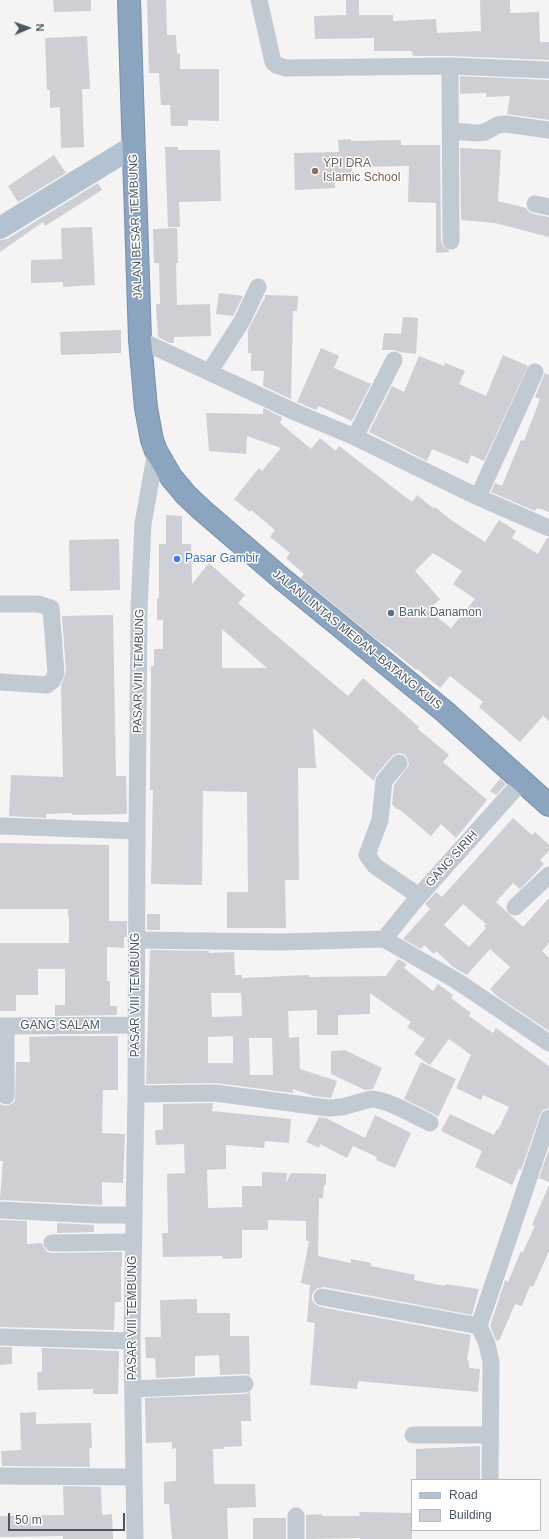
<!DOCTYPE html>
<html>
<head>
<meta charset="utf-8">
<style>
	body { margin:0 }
	#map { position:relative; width:549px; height:1539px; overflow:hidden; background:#f5f3f3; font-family:Helvetica,sans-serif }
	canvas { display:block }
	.legend { position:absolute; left:411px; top:1479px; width:130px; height:52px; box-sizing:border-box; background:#fff; border:1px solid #b7bbc0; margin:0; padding:5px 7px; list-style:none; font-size:12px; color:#4a5661 }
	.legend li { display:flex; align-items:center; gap:8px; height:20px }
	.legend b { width:20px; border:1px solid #b7bbc0 }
	.north { position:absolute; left:8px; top:8px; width:40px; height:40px; -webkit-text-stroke:3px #fff; paint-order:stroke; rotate:88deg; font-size:11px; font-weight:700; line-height:16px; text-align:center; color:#4a5661 }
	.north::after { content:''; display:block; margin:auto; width:14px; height:18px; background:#4a5661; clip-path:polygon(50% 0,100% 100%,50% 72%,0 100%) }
	.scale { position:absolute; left:8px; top:1513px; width:117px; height:18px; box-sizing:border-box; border:2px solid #4a5661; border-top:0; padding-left:5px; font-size:12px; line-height:14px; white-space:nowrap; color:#4a5661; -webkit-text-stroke:3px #fff; paint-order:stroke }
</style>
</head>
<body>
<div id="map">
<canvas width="549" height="1539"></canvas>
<ul class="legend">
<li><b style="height:5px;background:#b3c2d1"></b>Road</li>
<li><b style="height:11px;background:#cdcfd5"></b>Building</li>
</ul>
<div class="north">N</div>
<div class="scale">50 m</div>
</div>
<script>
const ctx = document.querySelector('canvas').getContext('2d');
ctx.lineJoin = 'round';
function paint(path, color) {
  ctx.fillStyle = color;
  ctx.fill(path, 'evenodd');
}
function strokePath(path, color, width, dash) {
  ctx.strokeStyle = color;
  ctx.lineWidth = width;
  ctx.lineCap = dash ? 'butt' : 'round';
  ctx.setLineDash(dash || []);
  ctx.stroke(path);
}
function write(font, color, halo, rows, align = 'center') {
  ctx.font = font + ' Helvetica,sans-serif';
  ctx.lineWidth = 3;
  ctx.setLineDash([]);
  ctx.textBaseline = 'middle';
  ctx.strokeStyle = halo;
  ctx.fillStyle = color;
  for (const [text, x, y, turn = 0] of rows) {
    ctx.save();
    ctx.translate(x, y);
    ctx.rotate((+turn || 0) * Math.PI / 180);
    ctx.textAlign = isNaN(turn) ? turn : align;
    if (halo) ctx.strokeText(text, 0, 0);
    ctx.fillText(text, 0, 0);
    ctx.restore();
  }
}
const building = new Path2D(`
	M53 0H91V11L54 12Z
	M147 0H166L167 35H176L177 54 180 53V69H219V121L188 120V126H171L170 105H161L159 73H149Z
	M346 0H359V15H393V21L436 19 437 33 481 31 480 0H510V13L539 12 540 42H549V60L450 56H413L412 51H374V38L315 39 314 16 346 15Z
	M87 36 90 89H82L84 147 61 148 60 107 50 108V90H47L45 38Z
	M460 76 549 80V120L507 114 510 96 486 97V93L460 94Z
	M351 139V141L401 140V145H440L441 241 443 246 449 250V252L436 253V203L408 202 409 166 352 167V178H335V188L295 190 294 153 339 152 338 140Z
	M165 147H178V150H220L221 201 179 202 180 227H168Z
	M460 148 501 150 498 201 526 208 528 211 533 214 549 217V237L495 223 461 220Z
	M54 155 66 173 18 202 8 186Z
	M98 183 102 190 45 226 43 222 0 252V240L7 239Z
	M92 227 95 285 63 287V282L31 283V260L62 259 61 228Z
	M177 228 178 263H176L177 305 210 304 211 336 174 337V343H170L158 337 156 304H160L159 263H154L153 229Z
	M219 293 243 296 233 316 216 314Z
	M265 295 298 296 297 311H293L291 399 263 386 264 371H251V353H248V330L264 299H265Z
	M403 317 418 318 416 354 400 352 394 350H382L384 333 401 334Z
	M121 330V353L61 355 60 332Z
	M321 348 339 356 334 368 371 384 352 421 319 406 316 410 297 402Z
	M503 355 528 366 484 461 471 455 468 464 432 449 427 461 369 432 392 386 404 392 419 356 444 366 445 363 465 371 459 384 486 396Z
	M545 373 549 375V512L537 508 535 511 491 492 495 483 502 486 521 440 524 441 540 399 535 397Z
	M263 408 282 417 280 423 311 449 320 438 336 451 339 446 412 502 417 495 434 509 435 507 451 520 485 542 499 520 516 531 512 538 538 554 547 538H549V721L543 716 520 742 479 707 483 702 450 676 440 688 417 669 416 670 387 646V647L372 636 301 578 304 574 286 558 290 553 270 537 275 530 251 510 250 512 234 499 259 468 262 471 281 448 247 436 246 454 209 451 206 413 263 414ZM433 553 462 571 453 584 475 599 451 628 428 610 440 599 415 571Z
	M166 515 182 516V544H191L192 584 209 563 245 595 238 603 348 696 363 678 419 727 418 729 449 755 443 762 487 800 456 838 441 824 431 836 399 809 398 810 392 804 394 785 409 765 408 760 405 755 400 753 396 754 392 756 376 775 374 781 313 728 316 768H298L299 880H285L286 928H227V892H248L247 792 203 791 202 885 151 884 153 790H150L151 666H154V649H163V620H157V598H159V544H166ZM222 629 267 668H222Z
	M119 539 120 590 70 591 69 540Z
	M113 615 116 776H126L127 814 72 815V813L46 814V818L9 816 11 775 63 777 61 686 66 672 62 616Z
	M500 779 506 784 496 795 490 791Z
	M513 818 532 835 535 832 549 845V851L540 860 544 864 533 876 520 889 513 883 496 902 523 927 549 898V943L542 951 549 958V1031L498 997 490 989 510 967 490 949 467 975 453 967 436 951 434 954 424 945 421 949 403 939 430 909 425 904 436 892 442 897ZM463 904 486 924 484 926 486 928 469 947 444 925Z
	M0 843 109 845V921H127V937H124V948L107 947V981H110V1006H117V1015L55 1016V1005H65V969H38V995H16V1011H0V943H69V917H68V909H0Z
	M147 914H160V930H147Z
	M150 950 209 951V953L234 952 235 975H242V978L309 975V977L386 976 398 959 407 964 404 968 433 991 438 984 453 995 451 998 471 1013 469 1016 493 1033 496 1028 549 1066V1108L543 1110 540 1115 521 1170 519 1169 512 1185 475 1167 482 1151 441 1131 450 1114 494 1135 497 1129 498 1130 509 1107 483 1095 481 1100 456 1088 471 1055 449 1039 430 1065 414 1054 425 1039 407 1027 411 1022 370 993V1014L338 1015V1035H317V1010L288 1011 289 1038 299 1037 300 1069 337 1081 331 1098 314 1096 293 1089V1093L216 1083 146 1084ZM211 993H241L242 1016 212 1017ZM233 1036V1063H208V1037ZM249 1038H272L273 1075H250Z
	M56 1036H118V1090H103L102 1133 125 1134 123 1183 102 1182V1205L0 1200 3 1161H0V1104L6 1106 11 1104 15 1101 16 1062H30L29 1037Z
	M345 1050 382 1068 373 1089 365 1090 331 1074V1051Z
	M421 1062 456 1079 438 1117 434 1114 404 1099Z
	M213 1103 212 1111 291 1119 289 1143 265 1141 264 1148 226 1145V1169L207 1170 208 1208 242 1207V1186H262V1172L287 1173 286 1183 291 1173 326 1174V1185H324L323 1198H319L318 1256 351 1263V1259L371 1263V1266L415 1275 414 1280 445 1286V1284L479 1289 472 1315 324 1287 318 1288 314 1291 312 1295V1300L315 1304 320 1307 471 1335 467 1360 469 1361V1368L480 1369 478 1392 358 1381 357 1389 310 1385 315 1323 307 1322 310 1285 301 1283 309 1241H306V1221L268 1220V1230H242V1258L223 1259 222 1256 163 1257 162 1233H168L167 1174 185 1173 184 1144 156 1145 155 1130H163V1104Z
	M375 1115 411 1133 395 1168 376 1160 377 1157 353 1146 347 1158 320 1144 319 1148 306 1142 319 1117 326 1118 365 1138Z
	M549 1149V1182L539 1178Z
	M549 1185V1251L533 1287 530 1286 522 1306 515 1304 499 1341 496 1340 490 1326 503 1287 505 1280 508 1282 521 1251 523 1252 535 1226 532 1225Z
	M0 1220 27 1221V1244L42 1243 44 1248 47 1252 52 1253 122 1252V1267H121V1302H115L114 1330 0 1327Z
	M57 1223 94 1225V1232L57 1233Z
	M197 1299V1313H230V1336H249L250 1375 245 1374 220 1375 219 1355 195 1356V1376L156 1378 155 1358H146L145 1337H161L160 1300Z
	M0 1347H12V1364L0 1365Z
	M42 1348 119 1351 118 1394H93V1389L38 1390 37 1372H42Z
	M250 1392 251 1421H241L242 1446 224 1447V1449H213L214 1484H255L256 1507 227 1508 228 1539H172L169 1504H164V1482L176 1481V1448L172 1449V1442L146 1443 145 1398 245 1394Z
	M36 1412V1424L91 1423 92 1448H89L90 1467 2 1466 1 1451 21 1450 20 1413Z
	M480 1446V1480H416V1449Z
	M63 1486 101 1487 102 1515 112 1514 113 1539H63V1536L0 1537V1516L64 1515Z
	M359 1512 412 1513V1539H360V1538L306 1539V1515L322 1514V1516H360Z
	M253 1518H286V1539H253Z`);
const minor = new Path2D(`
	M259 0 273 62 276 65 286 68 450 66 549 70
	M450 66 451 241
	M451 131 477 133 485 132 498 125 506 124 549 130
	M535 204 549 207
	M140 340 297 413 355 437 478 497 549 528
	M210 371 242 321 258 287
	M355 437 394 360
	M478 497 535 372
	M0 604H39L51 608 56 673 53 680 47 685 0 682
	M399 763 384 781 380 820 367 855 375 866 419 896
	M0 826 137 831
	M515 907 549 875
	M384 939 419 896 522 781
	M136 940 281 942 384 939 457 981 549 1043
	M0 1026 135 1025
	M6 1026V1096
	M136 1094 215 1093 328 1108 342 1107 371 1099C389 1100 413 1115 430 1123
	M0 1210 98 1215H133
	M52 1243 133 1242
	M322 1297 479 1326
	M0 1337 132 1341
	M133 1389 245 1384
	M413 1435H489
	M0 1476 134 1477
	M490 1480 491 1362 487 1344 479 1326 549 1118
	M135 1539 132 1341 136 1094 137 831 139 609 143 524 156 451
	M296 1539V1516`);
const major = new Path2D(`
	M0 228 134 146`);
const highway = new Path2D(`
	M129 0 140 340 146 408 152 440 156 451 171 477 186 495 202 510 281 578 444 711 549 805`);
const markers = [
	[315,171,4,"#8d6e63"],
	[177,559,4,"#3f7fe0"],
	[391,613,4,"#5c6f8a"]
];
const educationNames = [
	["YPI DRA",323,164],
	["Islamic School",323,178]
];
const streetNames = [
	["JALAN BESAR TEMBUNG",136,226,-92],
	["JALAN LINTAS MEDAN–BATANG KUIS",357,640,39],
	["PASAR VIII TEMBUNG",139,671,-89],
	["GANG SIRIH",452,859,-48],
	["PASAR VIII TEMBUNG",136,995,-90],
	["GANG SALAM",60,1026],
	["PASAR VIII TEMBUNG",133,1318,-90]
];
const shopNames = [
	["Pasar Gambir",185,559]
];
const serviceNames = [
	["Bank Danamon",399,613]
];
paint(building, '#cdcfd5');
strokePath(highway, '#7690ad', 24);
strokePath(minor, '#c1cad2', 17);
strokePath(major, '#b3c2d1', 22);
strokePath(highway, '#8ba5c1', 22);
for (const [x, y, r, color] of markers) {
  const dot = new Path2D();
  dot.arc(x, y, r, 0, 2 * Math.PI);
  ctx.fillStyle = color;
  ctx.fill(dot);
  strokePath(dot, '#fff', 1.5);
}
write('12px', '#785e54', '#fff', educationNames, 'left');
write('12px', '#4a5661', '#fff', streetNames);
write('12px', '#366cbe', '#fff', shopNames, 'left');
write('12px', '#4e5e75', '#fff', serviceNames, 'left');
</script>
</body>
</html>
